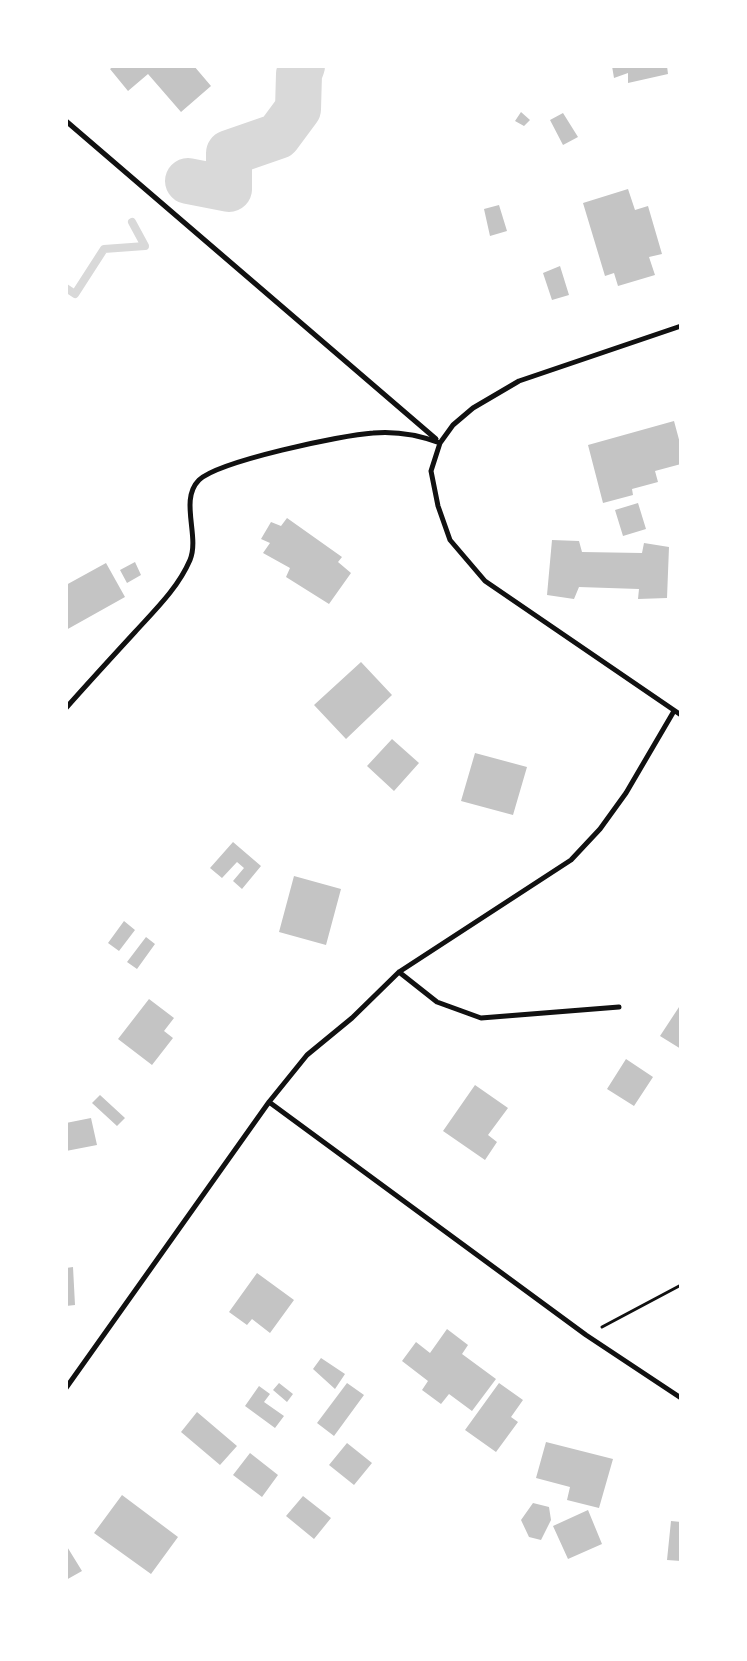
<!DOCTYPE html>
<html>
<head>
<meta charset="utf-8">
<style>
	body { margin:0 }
	#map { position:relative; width:747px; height:1661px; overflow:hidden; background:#fff; font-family:Georgia,serif }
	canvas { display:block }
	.frame { position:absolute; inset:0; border:68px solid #fff; pointer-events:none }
</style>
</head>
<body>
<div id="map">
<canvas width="747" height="1661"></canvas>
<div class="frame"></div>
</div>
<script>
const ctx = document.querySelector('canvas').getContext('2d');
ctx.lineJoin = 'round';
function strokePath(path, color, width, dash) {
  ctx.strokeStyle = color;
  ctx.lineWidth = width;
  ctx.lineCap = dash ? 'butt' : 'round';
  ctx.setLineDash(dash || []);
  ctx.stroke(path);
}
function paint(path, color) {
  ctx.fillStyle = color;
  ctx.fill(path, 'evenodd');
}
const stream = new Path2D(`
	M66 288 75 294 104 249 145 246 132 222`);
const river = new Path2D(`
	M188 181 229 189V153L278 136 298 109 299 74 302 66`);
const building = new Path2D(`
	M114 66H194L211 86 181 112 148 74 128 91 110 69Z
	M612 66H667L668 74 628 83V73L614 78Z
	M521 112 530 120 524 126 515 121Z
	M563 113 578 137 563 145 550 120Z
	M628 189 635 210 648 206 662 254 649 257 655 275 618 286 614 273 605 276 583 203Z
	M499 205 507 231 490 236 484 209Z
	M560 266 569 295 552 300 543 273Z
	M674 421 681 447V464L655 471 658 482 632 489 633 495 603 503 588 445Z
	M638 503 646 529 623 536 615 510Z
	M287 518 342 557 338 562 351 573 329 604 286 577 290 568 263 553 270 543 261 539 271 522 281 526Z
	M552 540 579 541 582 552 642 553 644 543 669 547 667 598 638 599 639 589 579 587 574 599 547 595Z
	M135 562 141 575 127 583 120 570Z
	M106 563 125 597 66 630V585Z
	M361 662 392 695 346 739 314 705Z
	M392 739 419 763 394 791 367 766Z
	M475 753 527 767 513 815 461 801Z
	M233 842 261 866 242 889 233 881 244 868 237 862 222 878 210 868Z
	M294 876 341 889 326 945 279 932Z
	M124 921 135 930 119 951 108 943Z
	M146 937 155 944 137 969 127 962Z
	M149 999 174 1018 164 1031 173 1038 152 1065 118 1039Z
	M681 1004V1049L660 1036Z
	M626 1059 653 1077 634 1106 607 1089Z
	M475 1085 508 1108 488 1135 497 1142 485 1160 443 1131Z
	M100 1095 125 1118 117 1126 92 1103Z
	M91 1118 97 1145 66 1151V1123Z
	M73 1267 75 1305 66 1306V1268Z
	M257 1273 294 1300 270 1333 252 1319 247 1325 229 1312Z
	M447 1329 468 1345 462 1354 496 1379 472 1411 449 1394 441 1404 422 1390 428 1381 402 1361 416 1342 430 1353Z
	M321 1358 345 1374 335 1389 313 1369Z
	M279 1383 293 1394 287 1402 273 1390Z
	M347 1383 364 1395 334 1436 317 1423Z
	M499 1383 523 1400 511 1417 518 1422 496 1452 465 1430Z
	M259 1386 270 1394 264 1402 284 1416 275 1428 245 1406Z
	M197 1412 237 1446 220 1465 181 1432Z
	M546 1442 613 1459 599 1508 567 1500 570 1487 536 1478Z
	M347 1443 372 1463 354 1485 329 1465Z
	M250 1453 278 1475 262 1497 233 1475Z
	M122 1495 178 1537 151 1574 94 1533Z
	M303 1496 331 1518 314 1539 286 1516Z
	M533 1503 549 1507 551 1520 541 1540 529 1537 521 1520Z
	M588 1510 602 1544 568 1559 553 1526Z
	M671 1521 681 1522V1561L667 1560Z
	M66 1545 82 1571 66 1580Z`);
const path = new Path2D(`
	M602 1327 681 1285`);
const minor = new Path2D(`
	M66 121 436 439
	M681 326 519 381 473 408 453 425 440 443 431 471 438 506 450 540 485 581 681 715
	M66 708C89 682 112 657 135 632 155 610 178 588 190 560 200 536 179 500 199 480 219 461 342 435 373 433 396 431 419 435 440 443
	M399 972 437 1002 481 1018 619 1007
	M269 1102 586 1335 681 1398
	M66 1388 269 1102 307 1055 352 1018 399 972 571 860 600 829 626 793 674 711`);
strokePath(stream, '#d9d9d9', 8);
strokePath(river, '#d9d9d9', 46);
paint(building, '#c4c4c4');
strokePath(path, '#111', 3);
strokePath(minor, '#111', 5);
</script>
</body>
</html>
